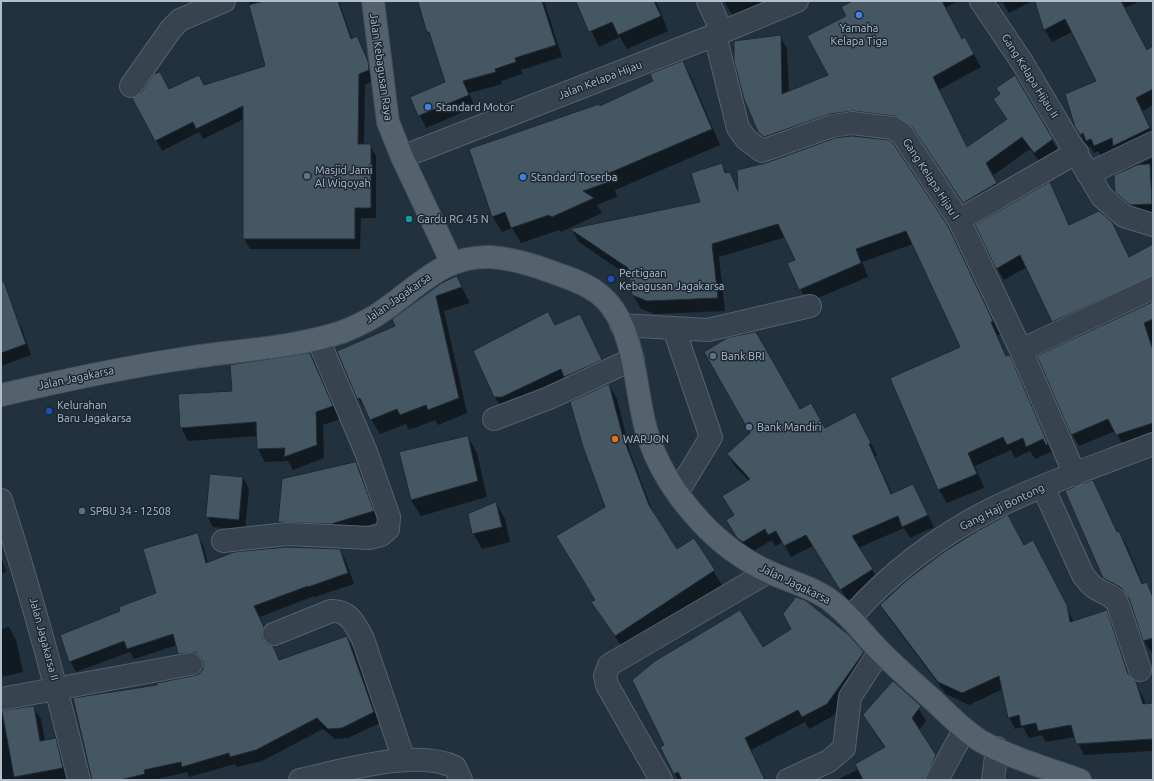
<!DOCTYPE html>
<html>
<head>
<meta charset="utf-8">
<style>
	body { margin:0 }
	#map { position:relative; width:1154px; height:781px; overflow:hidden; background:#22313e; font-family:Ubuntu,sans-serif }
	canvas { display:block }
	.frame { position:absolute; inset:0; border:2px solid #b2bec9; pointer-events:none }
</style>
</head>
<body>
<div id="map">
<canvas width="1154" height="781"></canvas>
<div class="frame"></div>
</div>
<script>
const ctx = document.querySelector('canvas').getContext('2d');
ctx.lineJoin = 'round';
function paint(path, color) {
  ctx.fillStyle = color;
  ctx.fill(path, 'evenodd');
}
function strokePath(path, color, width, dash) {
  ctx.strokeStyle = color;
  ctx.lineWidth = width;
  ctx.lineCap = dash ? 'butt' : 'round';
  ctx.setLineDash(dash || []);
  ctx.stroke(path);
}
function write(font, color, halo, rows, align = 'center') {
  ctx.font = font + ' Ubuntu,sans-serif';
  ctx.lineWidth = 3;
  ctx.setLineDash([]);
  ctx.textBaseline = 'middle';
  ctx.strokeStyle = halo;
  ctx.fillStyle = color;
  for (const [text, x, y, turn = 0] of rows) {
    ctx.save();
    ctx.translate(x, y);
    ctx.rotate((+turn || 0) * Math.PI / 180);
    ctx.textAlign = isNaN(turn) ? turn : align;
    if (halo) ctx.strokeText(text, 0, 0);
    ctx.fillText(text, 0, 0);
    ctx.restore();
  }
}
const shadow = new Path2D(`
	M249 1H339L352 39 356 37 363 48 373 72 374 80 365 85 364 145H370L376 156V218H361L360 249H250L244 239V119L203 139 199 132 162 151 134 99 169 90 204 86 266 67Z
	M419 1H544L562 57 521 70 522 74 501 81 502 84 469 93 475 107 426 128 411 97 447 83 433 42 428 32Z
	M577 1H656L668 31 627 49 620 37 599 47Z
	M724 1H765L732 15Z
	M855 1H958L945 8 962 40 965 39 981 67 939 90 967 148 1008 120 995 100 1001 95 1015 76 1059 152 1042 165 1030 149 992 176 1004 196 971 215 921 140 903 128 861 123 766 145 759 132 780 36 787 49 789 92 829 76 847 16Z
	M991 1H1032L1009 13 1002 1 997 4Z
	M1036 1H1141L1124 8 1147 51 1153 49V105L1142 111 1153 134 1102 158 1098 151 1094 153 1090 146 1088 147 1076 127 1097 81 1072 32 1052 42 1045 30Z
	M683 62 691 77 720 145 615 190 617 197 597 205 602 213 561 232 559 230 521 243 512 228 502 232 493 217 600 107 655 82Z
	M1153 158V215H1137L1123 203 1116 192 1115 176Z
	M721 164 739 190 947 227 1000 334 998 336 1007 357 1009 356 1017 370 1055 458 1051 452 1035 459 1030 451 1015 458 1011 450 975 466 984 488 947 503 939 490 891 378 961 348 913 244 862 262 868 277 808 302 800 289 796 260 786 237 719 257 725 311 655 314 641 309 633 295 630 277 579 242 572 230 701 202Z
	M1050 183 1070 226 1111 223 1129 258 1153 245V289L1060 333 1027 267 1004 280 997 268Z
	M456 277 470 303 444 311 467 413 438 425 435 420 409 430 406 424 380 434 358 398 396 327Z
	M1153 303V437L1124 447 1115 431 1079 446 1072 434Z
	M580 315 610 376 504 413 495 397 555 326Z
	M15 316 21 326 31 355 1 366V320Z
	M310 354 318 367 340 419 323 425 324 458 293 470 288 461 265 462 258 449 257 436 188 441 181 427Z
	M609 385 617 399 630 452 655 517 677 550 694 540 722 585 624 650 592 602 596 600 606 507Z
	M799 411 825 429 861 425 877 455 875 456 892 494 913 485 934 527 910 538 904 528 858 548 879 581 848 601 813 546 791 557 783 542 775 546 772 540 750 553 745 550 727 520 735 516 749 481 735 466 728 454Z
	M468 437 477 453 487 497 421 516 411 500Z
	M356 463 362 474 379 522 337 534 285 533 279 522 283 480Z
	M243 478 249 489 245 530 213 527 207 516Z
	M1092 481 1117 532H1119L1125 542 1143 584 1146 583 1153 595V651L1151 652 1144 641 1132 603 1127 598 1110 589 1104 578Z
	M496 503 505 519 510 542 482 549 473 533Z
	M197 534 203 545 208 564 339 550 346 561 354 584 315 597 314 596 260 617 270 638 267 645 273 647 280 660 347 637 353 648 380 723 348 738 335 739 323 729 262 761 237 767 235 764 189 777 187 772 153 780H94L158 686 194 677 200 674 204 664H186L177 645 134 659 130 652 76 672 70 661 121 611 157 594Z
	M1024 546 1039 553 1074 622 1106 611 1113 623 1132 679 1142 695 1146 704H1153V751L1084 755 1075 737 1046 742 1042 735 1029 738 1023 727 1015 729 1009 717 1003 689 969 705 946 694 888 617 881 605Z
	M1 556 6 572 1 574Z
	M9 627 16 640 23 672 1 677V629Z
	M848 636 863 653 870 665 833 716 809 729 805 722 751 750 765 780H678L661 747 763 648Z
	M893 682 919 709 926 721 919 730 943 768 936 780H837L859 769 885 748 864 716Z
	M33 707 41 719 45 741 55 739 63 752 70 780H1V711Z
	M444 778 445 780H435Z`);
const building = new Path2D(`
	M265 1H338L351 39 357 36 368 61 369 70 359 74 358 144H371V208H355V239H243V106L196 129 193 122 155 141 132 98 141 93 154 74 160 72 169 89 199 75 204 85 265 66 249 5Z
	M418 1H542L556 45 515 58 516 62 495 69 496 72 463 81 469 95 418 116 410 97 445 82 429 32H427Z
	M576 1H654L661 16 618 35 612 22 589 32Z
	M853 1H942L962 39 965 37 974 54 933 77 967 147 1007 119 993 99 1000 94 996 88 1015 75 1053 139 1034 153 1022 137 986 163 997 183 963 203 912 127 895 116 853 111 830 114 764 137 758 132 744 99 734 61V41L781 35 782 94 828 75 807 36 846 16 841 7Z
	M1035 1H1121L1147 50 1153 46V89L1136 98 1150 128 1113 146 1112 138 1094 146 1091 139 1086 141 1083 133 1080 135 1075 127 1065 94 1096 81 1065 19 1044 30Z
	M683 61 712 129 607 174 609 182 583 191 594 198 552 217 549 215 511 228 505 212 492 217 469 149 599 104 600 106 653 81 650 74Z
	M852 136 889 140 893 143 948 226 993 321 991 322 1006 356 1010 355 1048 444 1046 445 1043 439 1026 447 1023 438 1007 445 1003 437 968 453 977 474 938 490 890 378 960 347 906 231 856 249 861 263 799 290 787 263 795 260 778 224 712 244 718 298 647 301 632 295 628 268 570 229 700 202 691 173 722 163 725 173 730 172 738 191 737 170 766 163 835 138Z
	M1150 164 1152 204 1130 205 1115 192 1114 175 1137 165Z
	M1050 182 1069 225 1099 211 1112 222 1129 257 1153 244V276L1052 322 1020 255 996 269 975 225Z
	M457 276 462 287 436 296 459 398 428 410 426 405 400 415 397 409 370 420 360 398 357 399 337 351 395 326 392 319 440 284Z
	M1 282H4L26 344 1 353Z
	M1153 302V319L1144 323 1153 350V423L1116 435 1108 419 1071 435 1037 356Z
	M548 312 555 325 580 314 602 360 564 377 561 369 502 397H494L473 351Z
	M756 332 800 409 811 403 825 428 855 412 871 443 869 444 891 494 913 484 928 515 902 527 898 516 852 536 873 569 840 590 806 535 784 546 776 531 768 535 765 529 743 542 737 538 726 520 734 515 722 496 750 479 727 454 750 433 704 352 727 338Z
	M310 353 333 406 316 412 317 445 284 457 285 448 257 449 256 422 180 428 178 394 232 391 230 365Z
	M609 384 623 437 649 505 677 549 694 538 715 570 615 636 591 602 595 600 556 536 605 507 583 447 570 402Z
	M468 436 478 481 411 500 399 452Z
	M356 462 374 511 331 524 278 522 282 479Z
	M210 474 243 477 239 520 206 517Z
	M1093 480 1117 532 1119 531 1142 584 1147 582 1153 598V638L1143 641 1129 598 1120 587 1103 578 1065 491Z
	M496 502 502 527 472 534 468 514Z
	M1008 515 1024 545 1033 540 1067 605 1070 622 1107 610 1128 674 1136 682 1143 704 1153 703V739L1076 744 1071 725 1038 731 1036 723 1021 726 1019 715 1008 718 999 676 962 693 938 682 880 605 906 581 941 554 977 531Z
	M198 533 206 563 234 552 287 547 340 549 348 573 308 587V586L254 606 264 627 262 633 263 639 267 644 273 646 279 660 347 636 374 712 342 728 328 729 317 718 256 750 230 757 229 753 182 767 181 762 144 770 145 774 120 780H92L73 698 157 685V683L193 676 199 674 203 669V661L200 656 195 652 178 654 173 634 127 649 124 641 69 662 60 635 120 611 119 607 156 593 143 549Z
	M796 597 805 600 849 635 864 652 827 704 802 717 798 710 745 738 765 780H682L678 772 674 774 660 747 664 745 632 680 655 661 740 610 763 647 791 629 783 614Z
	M893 681 921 706 912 718 936 755 925 780H863L855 764 885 747 863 715Z
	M34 706 40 741 56 738 63 768 14 777 2 711Z`);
const minor = new Path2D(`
	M708 1 722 32
	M981 1 1022 62 1102 197 1124 216 1153 225
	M715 35 738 128 746 139 762 151 832 126 852 123 893 128 902 134 959 220 1021 350 1075 475
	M131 86 171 29 180 20 224 1
	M402 157 715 35 797 1
	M1088 174 1153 143
	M959 220 1077 152
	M621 325 708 330 810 306
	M674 329 711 437 677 493
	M1021 350 1153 288
	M494 419 549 398 633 359
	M1043 487 1083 575C1087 580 1091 586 1097 589 1105 594 1111 594 1117 602L1140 670
	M1 500C31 593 56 685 79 780
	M223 541 287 534 370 538 381 535 388 529 389 517 366 452 318 339
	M851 617C887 575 940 535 990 510 1042 484 1099 465 1153 444
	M274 634 331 611C349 610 355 624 363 639L404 760
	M1 699 191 664
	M300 780C341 771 417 748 455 767L461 780
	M661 780 607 685 605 676 609 665 768 572
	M788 780 829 761 844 748 850 697 880 651
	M937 780 964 730
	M993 780 997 748`);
const major = new Path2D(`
	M373 1 388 122 402 157 452 263
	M1 395C61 381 120 368 181 359 234 350 290 349 342 332 357 326 371 320 384 310 419 286 444 255 491 257 516 259 539 267 563 276 575 280 589 286 599 294 637 324 634 390 647 433 657 465 676 495 699 520 718 541 743 560 769 572 790 582 813 587 831 601 853 617 864 636 883 654 899 670 916 685 933 700 948 714 962 729 979 740 1008 757 1049 769 1080 780`);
const markers = [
	[859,15,4,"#3f7fe0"],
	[428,107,4,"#3f7fe0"],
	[307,176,4,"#6b7280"],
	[523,177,4,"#3f7fe0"],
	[409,219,4,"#0f9aa8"],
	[611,279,4,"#1a4fb4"],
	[713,356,4,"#5c6f8a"],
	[49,411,4,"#1a4fb4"],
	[749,427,4,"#5c6f8a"],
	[615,439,4,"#e8710a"],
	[82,511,4,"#5c6f8a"]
];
const poiNames = [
	["Yamaha",859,28,"center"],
	["Kelapa Tiga",859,41,"center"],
	["Standard Motor",436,107],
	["Masjid Jami",315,170],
	["Al Wiqoyah",315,183],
	["Standard Toserba",531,177],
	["Gardu RG 45 N",417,219],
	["Pertigaan",619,273],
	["Kebagusan Jagakarsa",619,286],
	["Bank BRI",721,356],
	["Kelurahan",57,405],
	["Baru Jagakarsa",57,418],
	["Bank Mandiri",757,427],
	["WARJON",623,439],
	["SPBU 34 - 12508",90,511]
];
const streetNames = [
	["Jalan Kebagusan Raya",381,67,82],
	["Gang Kelapa Hijau II",1030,76,58],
	["Jalan Kelapa Hijau",600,80,-21],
	["Gang Kelapa Hijau I",931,179,57],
	["Jalan Jagakarsa",398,298,-35],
	["Jalan Jagakarsa",76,378,-12],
	["Gang Haji Bontong",1002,507,-26],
	["Jalan Jagakarsa",795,584,26],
	["Jalan Jagakarsa II",44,639,75]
];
paint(shadow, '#0007');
paint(building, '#465764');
strokePath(building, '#1e2a35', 1);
strokePath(minor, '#55616c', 24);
strokePath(major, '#404c57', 24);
strokePath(minor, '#37434e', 22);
strokePath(major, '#54626e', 22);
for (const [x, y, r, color] of markers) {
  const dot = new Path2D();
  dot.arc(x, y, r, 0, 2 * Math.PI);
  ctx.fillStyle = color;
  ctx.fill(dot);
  strokePath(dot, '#1c2833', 1.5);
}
write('11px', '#b2bec9', '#1c2833', poiNames, 'left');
write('11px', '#b2bec9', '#1c2833', streetNames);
</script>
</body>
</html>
